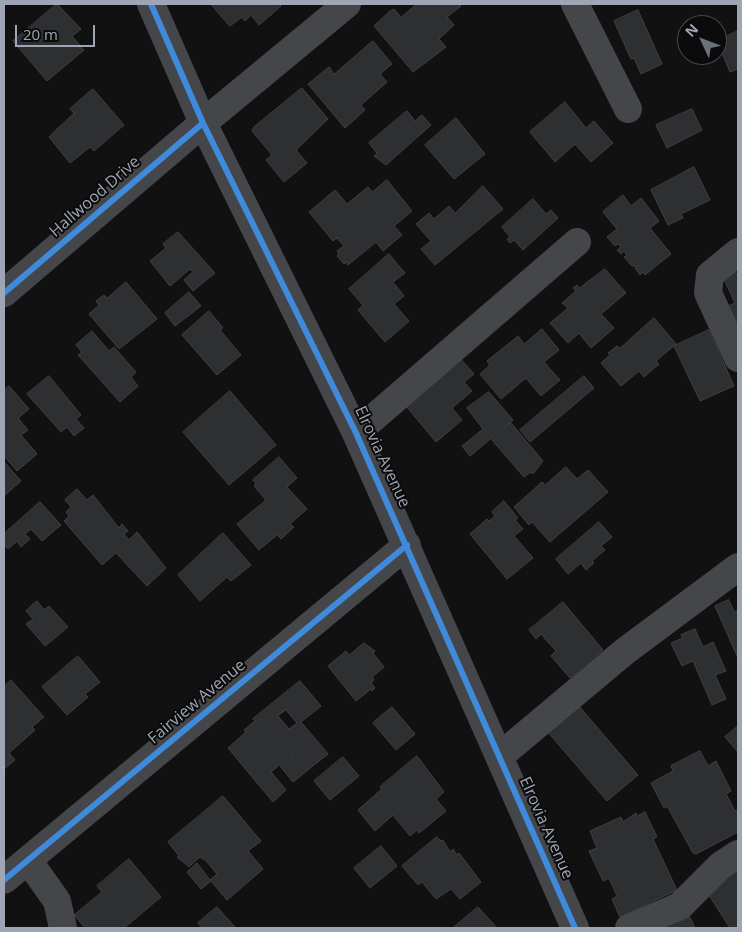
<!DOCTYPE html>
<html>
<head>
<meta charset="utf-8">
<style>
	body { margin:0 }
	#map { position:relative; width:742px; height:932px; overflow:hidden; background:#111; font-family:"Open Sans",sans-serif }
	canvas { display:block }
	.frame { position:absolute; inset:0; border:5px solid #9fa5b4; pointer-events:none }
	.north { position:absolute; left:677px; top:15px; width:50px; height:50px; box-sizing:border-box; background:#0b0b0c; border:1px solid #46494f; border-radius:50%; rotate:313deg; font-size:14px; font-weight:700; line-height:20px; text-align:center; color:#9fa5b4 }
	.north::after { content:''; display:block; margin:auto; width:18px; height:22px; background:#6d717b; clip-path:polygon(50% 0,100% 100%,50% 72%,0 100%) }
	.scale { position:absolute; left:15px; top:25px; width:80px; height:22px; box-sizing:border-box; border:2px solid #9fa5b4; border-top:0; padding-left:6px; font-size:15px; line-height:18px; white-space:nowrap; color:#9fa5b4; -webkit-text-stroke:4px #0b0b0c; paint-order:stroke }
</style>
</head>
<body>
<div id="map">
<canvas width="742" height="932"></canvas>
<div class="frame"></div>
<div class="north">N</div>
<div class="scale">20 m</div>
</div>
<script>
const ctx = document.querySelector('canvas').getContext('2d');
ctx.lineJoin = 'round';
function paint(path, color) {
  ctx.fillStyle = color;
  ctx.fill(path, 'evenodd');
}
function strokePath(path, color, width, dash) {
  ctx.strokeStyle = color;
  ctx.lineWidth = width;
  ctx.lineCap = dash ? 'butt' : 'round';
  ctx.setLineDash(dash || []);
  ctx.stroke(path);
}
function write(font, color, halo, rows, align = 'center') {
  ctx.font = font + ' "Open Sans",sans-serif';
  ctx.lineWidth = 4;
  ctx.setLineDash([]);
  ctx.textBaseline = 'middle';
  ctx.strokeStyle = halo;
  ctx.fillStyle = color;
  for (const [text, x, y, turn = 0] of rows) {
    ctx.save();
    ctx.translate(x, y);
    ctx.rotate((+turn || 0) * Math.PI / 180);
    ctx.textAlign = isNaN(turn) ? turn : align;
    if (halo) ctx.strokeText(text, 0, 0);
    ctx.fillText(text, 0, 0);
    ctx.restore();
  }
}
const building = new Path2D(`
	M57 4 81 29 72 36 84 50 47 81 13 41Z
	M211 4H279L281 6 259 25 251 15 245 21 242 17 230 26Z
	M417 4H459L461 6 447 17 454 25 439 39 446 47 413 72 374 26 390 11 394 9 401 17Z
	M638 10 662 64 641 74 634 58 631 59 614 21Z
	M738 31V69L730 72 717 41Z
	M373 41 392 64 380 74 387 82 361 105 365 110 345 128 308 84 329 67 334 74Z
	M302 88 328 119 296 150 307 163 284 182 266 160 272 155 252 131 254 127Z
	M93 89 124 125 94 151 90 147 70 163 49 137 74 113 70 109Z
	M565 102 586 128 594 121 613 143 591 162 575 144 555 162 530 132Z
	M692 109 702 130 667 148 656 125Z
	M407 111 415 121 422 115 431 125 386 165 374 156 377 153 369 143Z
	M456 118 485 154 454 179 425 145Z
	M694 167 710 200 681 214 683 218 668 225 651 190Z
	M387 180 412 211 394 226 402 235 383 251 376 242 348 265 346 262 344 264 337 256 339 254 337 251 344 246 337 238 333 241 309 212 335 190 347 204 368 187 372 192Z
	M483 186 503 209 435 265 421 249 431 241 416 224 429 213 434 219 449 206 455 213Z
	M623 195 631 206 641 198 659 221 650 228 671 254 645 275 643 272 640 275 635 268 638 266H632L624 257 627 255 624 251 621 254 617 250 621 247 618 244 615 246 607 237 617 229 603 212Z
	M533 199 546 214 551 210 558 218 523 250 514 240 510 243 507 239 510 237 502 227Z
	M178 232 215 273 193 291 184 280 193 272 190 269 170 286 150 261 166 248 163 244Z
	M389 254 405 273 393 282 404 296 394 304 409 321 385 342 358 310 363 305 349 289Z
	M605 269 626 293 601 314 614 328 591 348 579 333 568 343 550 323 568 308 562 303 576 291 573 288 577 285 579 288Z
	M734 270 736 274 738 273V322L734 324 726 307 735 303 722 275Z
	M126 282 157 319 119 349 89 314 99 305 96 301 104 295 107 298Z
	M189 292 201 306 175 326 165 313Z
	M209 311 223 328 220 330 241 355 217 375 182 335Z
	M654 318 676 344 656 361 659 364 644 377 639 371 621 386 601 363 610 355 608 353 617 346 620 348Z
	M542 329 559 350 544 362 560 380 541 396 526 378 501 399 480 374 490 365 487 361 518 336 524 344Z
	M709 330 734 386 700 401 674 346Z
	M92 331 109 351 114 347 136 372 131 377 138 386 120 402 78 355 82 352 76 345Z
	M459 357 474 374 464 382 472 391 452 408 462 420 436 442 406 406Z
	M49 376 81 415 76 419 84 428 74 436 67 427 61 432 27 394Z
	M584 376 594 388 530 442 520 430Z
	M9 386 29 409 18 418 28 430 21 435 37 454 17 471 4 456V391Z
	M230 391 276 445 229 485 183 432Z
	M489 392 513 420 470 456 462 446 483 429 467 408Z
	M511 423 543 461 533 474 531 472 524 477 492 440Z
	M279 457 297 478 287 487 307 509 290 524 294 527 281 539 277 535 259 550 237 524 266 500 254 486 256 484 253 480Z
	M5 463 21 481 4 496V465Z
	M566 467 577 479 588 470 608 492 550 542 532 522 529 525 514 507 542 482 545 485Z
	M77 489 87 500 93 495 119 528 122 524 128 531 124 534 129 540 137 532 166 568 147 586 116 553 102 565 64 521 69 516 66 512 71 507 65 500Z
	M504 501 518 518 515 520 523 529 514 536 533 558 507 579 470 534 487 519 489 521 495 516 492 512Z
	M40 502 61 525 42 541 31 529 25 534 30 539 21 547 17 541 8 549 4 544V534Z
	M599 522 612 537 601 546 605 550 592 561 594 563 586 570 581 563 568 574 556 559Z
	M223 533 251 565 231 581 227 577 200 601 178 575Z
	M729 600 734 612 738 610V658L715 606Z
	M37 601 44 610 49 606 68 627 45 646 26 624 33 619 26 611Z
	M563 602 603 650 570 678 551 656 556 651 541 634 536 639 529 630Z
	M695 629 703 647 713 642 726 671 715 675 726 699 712 705 693 661 682 666 671 643 683 638 681 635Z
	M364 643 375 651 373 653 384 667 372 677 374 680 371 683 375 688 372 691 371 689 356 701 328 666 346 651 349 655Z
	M78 656 100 682 85 694 88 697 67 715 42 687Z
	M11 680 44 717 32 727 35 730 9 753 15 760 4 769V687Z
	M300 681 321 706 301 722 328 754 293 782 280 766 293 755 292 754 271 772 286 790 273 802 228 748 246 732 244 730 255 721 253 719ZM286 710 297 723 289 729 278 716Z
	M578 705 638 775 607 801 547 731Z
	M392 707 415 734 396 750 373 723Z
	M738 726V752L725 737Z
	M700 751 708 766 716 761 731 791 726 794 735 811 738 809V832L696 854 693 853 667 806 664 808 651 783 673 771 671 766Z
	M417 756 444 792 436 799 446 811 419 833 417 830 410 836 393 815 375 831 358 810 382 789 380 787Z
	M343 757 359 776 330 800 314 781Z
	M223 796 261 841 248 851 263 869 227 900 211 881 201 889 187 872 197 863 210 880 217 874 206 861 200 857 189 867 177 857 179 856 168 842Z
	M645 812 657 837 653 839 676 888 675 891 620 917 612 899 617 896 609 878 603 881 589 851 597 848 590 831 621 817 623 822 636 813 637 816Z
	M437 837 441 841 443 840 450 852 453 849 457 855 459 853 481 882 460 899 451 889 436 899 422 882 418 885 402 866Z
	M381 846 397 866 370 888 354 868Z
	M129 859 161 897 124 928H85L74 915 102 892 97 886Z
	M738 864V928H730L703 886Z
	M217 907 236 928H202L198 923Z
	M478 907 497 928H453Z
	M689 915 695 928H656Z`);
const minor = new Path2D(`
	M151 4 203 123 356 433 575 928
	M575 4 628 109
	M738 252 710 275 708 293 738 358
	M4 293 203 123 347 4
	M356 433 577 242
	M500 756 624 652 738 567
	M28 860 57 901 63 928
	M4 880 407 545
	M629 928 680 906 720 866 738 854`);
const cycleway = new Path2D(`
	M151 4 203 123 356 433 575 928
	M4 293 203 123
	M4 880 407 545`);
const streetNames = [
	["Hallwood Drive",95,197,-41],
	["Elrovia Avenue",382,457,65],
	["Fairview Avenue",197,702,-40],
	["Elrovia Avenue",546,828,66]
];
paint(building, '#2e2f31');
strokePath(building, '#3f4045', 1);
strokePath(minor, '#45464a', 28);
strokePath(cycleway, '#408adc', 6);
write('16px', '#9fa5b4', '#0b0b0c', streetNames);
</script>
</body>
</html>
